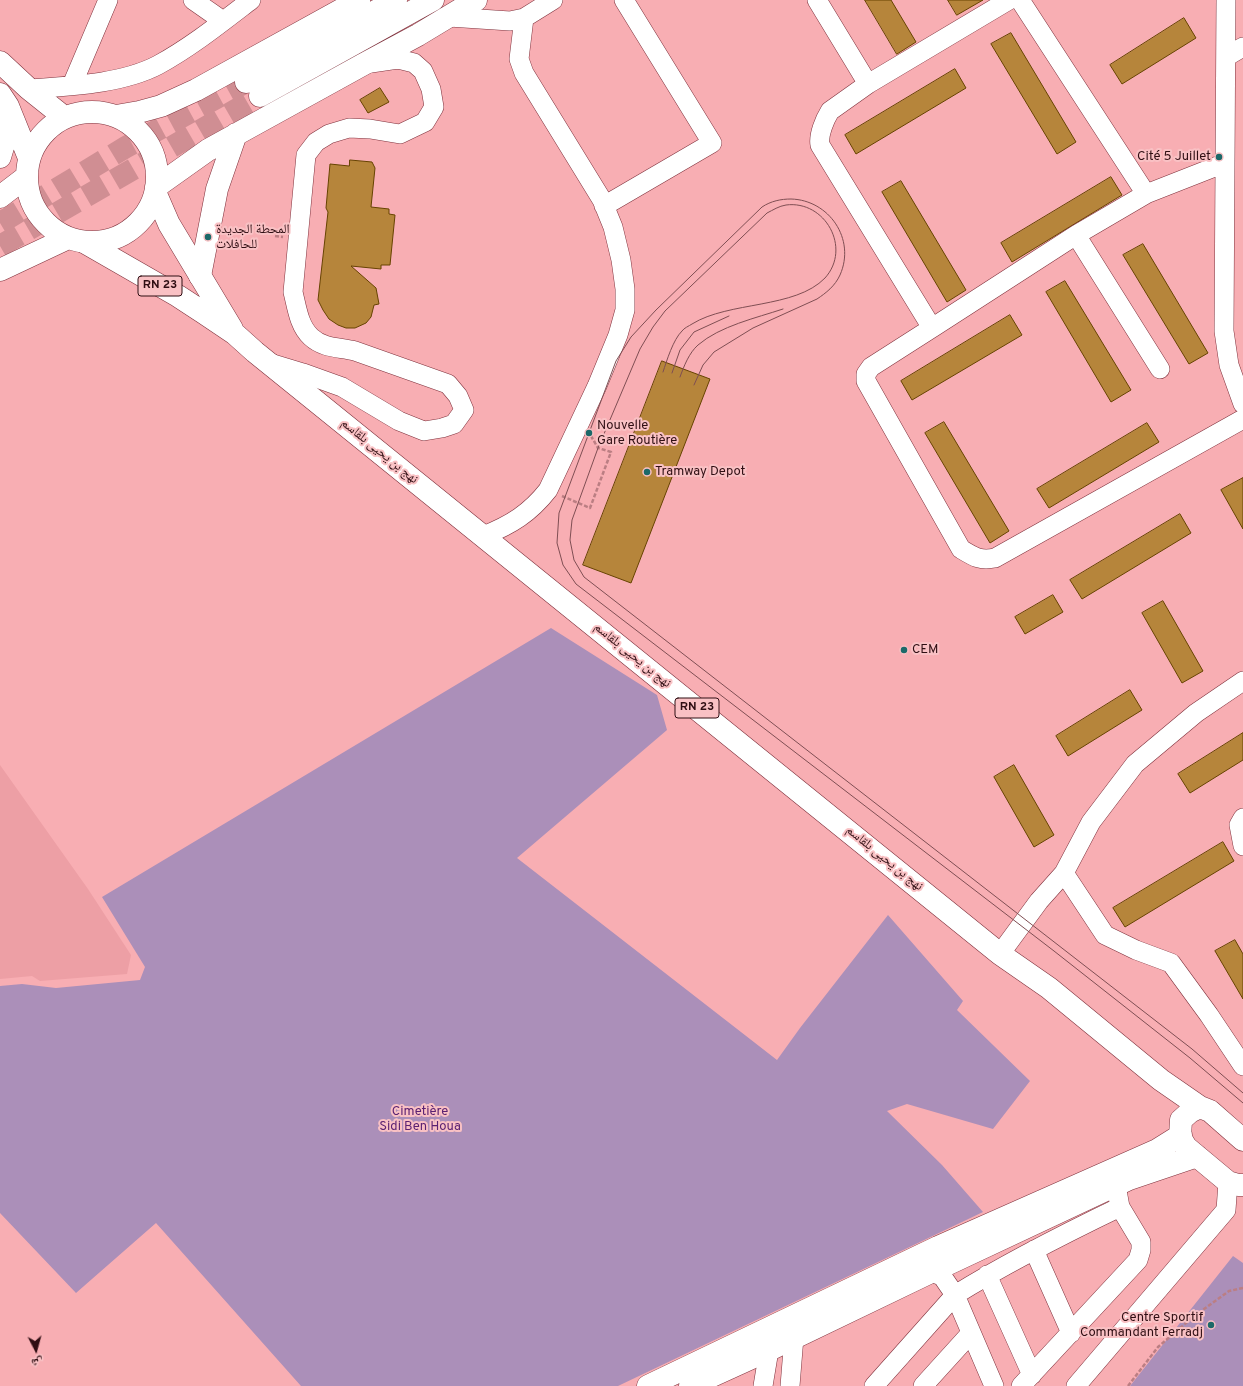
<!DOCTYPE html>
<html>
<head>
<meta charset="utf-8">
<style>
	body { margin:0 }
	#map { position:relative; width:1243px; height:1386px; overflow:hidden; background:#f8aeb3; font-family:Overpass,"Noto Naskh Arabic",sans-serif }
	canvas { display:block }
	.north { position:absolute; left:16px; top:1330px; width:40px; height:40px; -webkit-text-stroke:3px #f9c1c4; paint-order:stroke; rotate:174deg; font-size:11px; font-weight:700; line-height:16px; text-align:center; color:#2f0e13 }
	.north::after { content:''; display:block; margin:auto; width:14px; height:18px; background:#2f0e13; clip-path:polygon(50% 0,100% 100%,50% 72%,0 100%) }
</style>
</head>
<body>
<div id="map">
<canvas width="1243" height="1386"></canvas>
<div class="north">ش</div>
</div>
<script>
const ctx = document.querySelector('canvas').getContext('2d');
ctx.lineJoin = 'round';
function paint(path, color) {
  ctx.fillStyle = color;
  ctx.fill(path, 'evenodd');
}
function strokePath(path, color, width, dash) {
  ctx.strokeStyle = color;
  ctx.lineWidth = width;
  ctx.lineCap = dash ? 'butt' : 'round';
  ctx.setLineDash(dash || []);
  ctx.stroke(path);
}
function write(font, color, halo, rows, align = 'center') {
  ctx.font = font + ' Overpass,"Noto Naskh Arabic",sans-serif';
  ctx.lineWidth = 4;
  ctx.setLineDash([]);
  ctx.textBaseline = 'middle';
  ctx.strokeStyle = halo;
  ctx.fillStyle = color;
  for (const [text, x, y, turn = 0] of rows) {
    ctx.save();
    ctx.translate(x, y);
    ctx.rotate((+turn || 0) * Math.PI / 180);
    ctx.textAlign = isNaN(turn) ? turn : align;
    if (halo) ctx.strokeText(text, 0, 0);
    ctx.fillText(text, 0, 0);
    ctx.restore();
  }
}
const built = new Path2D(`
	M0 765 88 889 131 955 127 974 40 981 32 976 0 979Z`);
const green = new Path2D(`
	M551 628 657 695 667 730 517 858 777 1060 800 1028 888 915 963 1001 957 1010 1030 1081 993 1129 907 1104 887 1111 942 1165 983 1212 618 1386H301L156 1223 76 1293 0 1213V986L22 984 56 988 140 980 145 967 102 897Z
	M1233 1256 1243 1263V1386H1130Z`);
const building = new Path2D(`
	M865 0H891L916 42 897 54Z
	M948 0H983L957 15Z
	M1184 18 1196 38 1122 84 1110 65Z
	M1011 33 1076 142 1057 154 991 44Z
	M955 69 966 88 856 154 845 135Z
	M380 88 389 102 368 113 360 100Z
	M350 160 372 162 375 168 371 207 389 209V214L395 215 390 265H381V269L351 266 376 288 379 304 374 305 371 317 366 323 355 328H346L338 325 329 319 323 310 318 300 328 212 326 208 330 164 349 166Z
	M1111 177 1122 195 1012 262 1001 243Z
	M901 181 966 290 947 302 882 192Z
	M1143 244 1208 353 1189 364 1123 255Z
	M1065 281 1131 390 1111 402 1046 292Z
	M1010 315 1022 335 912 400 901 381Z
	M662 361 710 379 631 583 583 565Z
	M944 422 1009 531 990 543 925 433Z
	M1147 423 1159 442 1049 508 1037 489Z
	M1243 478V529L1221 490Z
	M1180 514 1191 533 1082 599 1070 580Z
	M1053 595 1063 612 1025 634 1015 617Z
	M1163 601 1203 671 1182 683 1142 613Z
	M1130 690 1142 710 1068 756 1056 736Z
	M1243 733V760L1190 793 1178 774Z
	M1014 765 1054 835 1034 847 994 777Z
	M1223 842 1234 861 1125 927 1113 908Z
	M1235 940 1243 954V999L1215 951Z`);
const highwayTunnel = new Path2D(`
	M0 223 126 147 246 82
	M0 246 260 96`);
const path = new Path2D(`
	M275 236 283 237
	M562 496 590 508 611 452 598 448 591 436
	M1128 1386 1158 1347 1193 1317 1229 1291 1243 1288`);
const minor = new Path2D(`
	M193 0 223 21
	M817 0 868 84
	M1009 0 868 84 830 111C825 119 818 135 820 145L932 328 871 367 866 374V381L961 549C974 557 980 561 995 558L1243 419
	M1020 0 1146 194
	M1226 0 1224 331 1229 365 1243 404
	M449 17 510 21 524 18 553 0
	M1226 57 1243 47
	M72 85 108 0
	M29 89C69 86 122 84 158 65 191 47 221 23 251 0
	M604 206 712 143 624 0
	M1076 235 1160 369
	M932 328 1076 235 1146 194 1225 163
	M270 363 303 373 342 387 399 421 424 431 442 428 454 424 464 410 458 396 448 384C417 373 386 362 355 351 340 347 324 349 311 337 299 326 297 308 293 292L306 155 316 142 329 134 349 128 370 129 400 134 425 122 434 107 431 89 423 71 414 63 398 59 371 63
	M483 536C511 525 530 513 548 490L597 386 618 335 625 310V289L621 260 613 227 602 200 524 73 519 59 524 18
	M1243 818 1239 825 1243 846
	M1064 873 1105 935 1136 950 1171 963 1209 1015 1243 1066
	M1000 954 1039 901 1064 873 1091 822 1135 764 1196 713 1243 681
	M1034 1250 1071 1333
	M931 1272 942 1276 955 1295C1008 1262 1064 1234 1120 1207L1116 1185
	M987 1275 1032 1375
	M763 1386 769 1350 766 1338
	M790 1386 794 1337 792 1326
	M874 1386 955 1295 994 1386
	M923 1386 971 1333
	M1021 1386 1138 1260 1141 1250V1242L1120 1207
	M1076 1386 1226 1210 1228 1182`);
const major = new Path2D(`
	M156 194 169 224 232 329
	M84 242 178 296 204 313 235 334 255 352 1000 954 1049 988 1161 1080 1200 1107
	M1243 1140 1210 1111 1200 1107 1190 1112 1181 1120 1180 1137 1186 1147 1228 1182 1238 1185H1243
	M648 1386 938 1247 1157 1150 1181 1135
	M690 1386 769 1350 931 1272 1129 1179 1197 1156`);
const highway = new Path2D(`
	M0 62 29 89 64 117
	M246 82 396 0
	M0 94 8 106 29 158
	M260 96 433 0
	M27 177a65 65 0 1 1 130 0a65 65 0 1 1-130 0Z
	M116 116 139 112 161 106 196 90 359 0
	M0 157 6 137 7 111
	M156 187 208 150 364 64 418 35 476 0
	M0 197 26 177
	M0 270 68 238
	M200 276 217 189 236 134`);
const tram = new Path2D(`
	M663 372C667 360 673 340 682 331 684 328 689 326 692 324 729 301 795 309 825 278 852 248 825 200 786 205 779 206 773 210 767 213L665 311 653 327 640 349 598 448 572 520 570 540 574 560 584 577 1192 1049 1243 1093
	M672 373 680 350 694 332 729 316
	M680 377C684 366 689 353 698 345 720 326 756 318 783 309
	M694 385 703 365 714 352 753 328 817 299C826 293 835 286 840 275 856 239 829 200 791 199 781 199 771 201 762 207L656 310 631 337 616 361 559 513 557 543 563 565 576 584 1054 951 1190 1058 1243 1103`);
const markers = [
	[1219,157,4,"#1c6969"],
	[208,237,4,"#1c6969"],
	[589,433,4,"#1c6969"],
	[647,472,4,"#1c6969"],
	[904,650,4,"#1c6969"],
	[1211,1325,4,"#1c6969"]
];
const shields = [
	[160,286,44],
	[697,708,44]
];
const shieldNames = [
	["RN 23",160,286],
	["RN 23",697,708]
];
const poiNames = [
	["Cité 5 Juillet",1211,157,"right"],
	["المحطة الجديدة",216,230],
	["للحافلات",216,245],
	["Nouvelle",597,426],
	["Gare Routière",597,441],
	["Tramway Depot",655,472],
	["CEM",912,650],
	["Centre Sportif",1203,1318,"right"],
	["Commandant Ferradj",1203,1333,"right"]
];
const streetNames = [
	["نهج بن يحيى بلقاسم",379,452,39],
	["نهج بن يحيى بلقاسم",632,656,39],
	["نهج بن يحيى بلقاسم",884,859,39]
];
const parkNames = [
	["Cimetière",420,1112],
	["Sidi Ben Houa",420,1127]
];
paint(built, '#ed9fa5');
paint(green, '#ab8fb9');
paint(building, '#b6853b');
strokePath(building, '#664301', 1);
strokePath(highwayTunnel, '#d08e93', 22, [22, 11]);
strokePath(minor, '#7f313c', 20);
strokePath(major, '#7f313c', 23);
strokePath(highway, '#7f313c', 23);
strokePath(path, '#bb7e83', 2.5, [4, 2]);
strokePath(minor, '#fff', 19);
strokePath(major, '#fff', 22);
strokePath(highway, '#fff', 22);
strokePath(tram, '#7f4e53', 1);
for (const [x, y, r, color] of markers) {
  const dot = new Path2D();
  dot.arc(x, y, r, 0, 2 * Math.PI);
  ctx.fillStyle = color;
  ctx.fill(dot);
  strokePath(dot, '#f9c1c4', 1.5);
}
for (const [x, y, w] of shields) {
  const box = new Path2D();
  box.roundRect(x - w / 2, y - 10, w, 20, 3);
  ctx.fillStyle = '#f9c1c4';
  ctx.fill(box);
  strokePath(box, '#2f0e13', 1);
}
write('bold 12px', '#2f0e13', null, shieldNames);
write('13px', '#2f0e13', '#f9c1c4', poiNames, 'left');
write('13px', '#2f0e13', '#f9c1c4', streetNames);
write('13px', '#5b2172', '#f9c1c4', parkNames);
</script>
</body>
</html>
